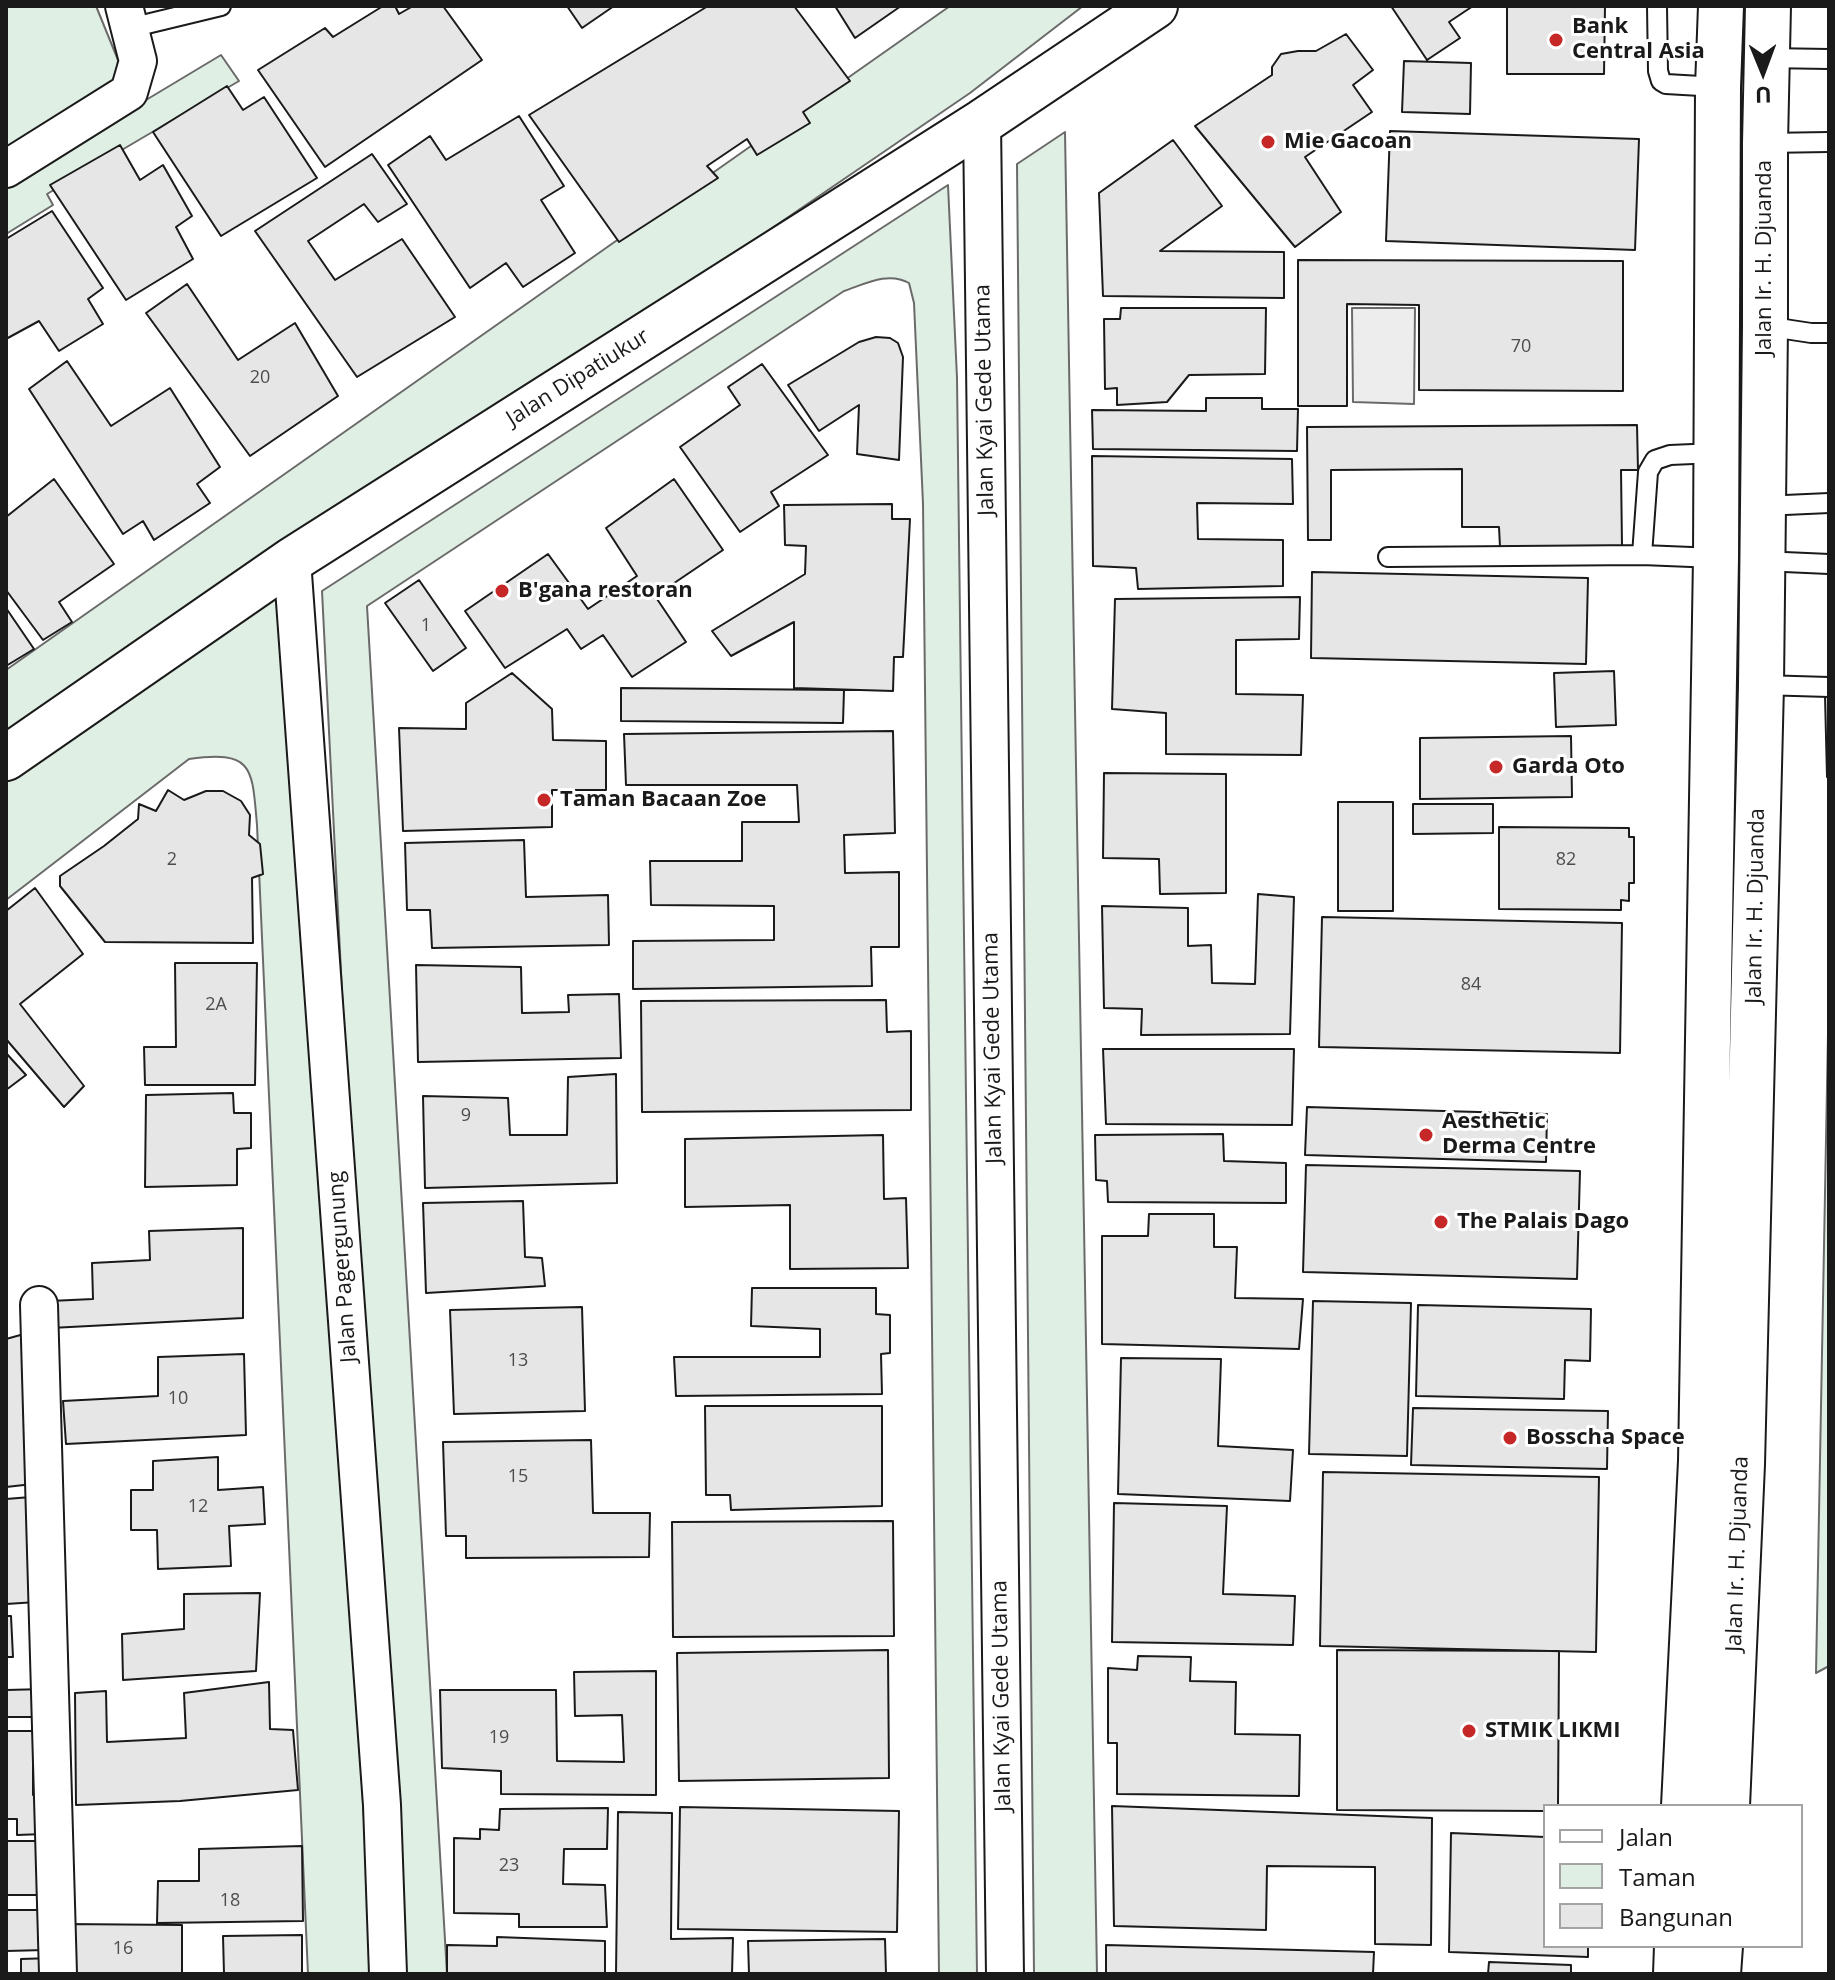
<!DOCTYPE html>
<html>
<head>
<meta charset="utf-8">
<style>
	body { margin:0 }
	#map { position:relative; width:1835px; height:1980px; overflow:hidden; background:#fff; font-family:"Open Sans",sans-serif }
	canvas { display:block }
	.frame { position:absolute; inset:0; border:8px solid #1a1a1a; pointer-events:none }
	.legend { position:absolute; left:1543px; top:1804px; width:260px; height:144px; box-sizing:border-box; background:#fff; border:2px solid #a3a3a3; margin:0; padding:10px 14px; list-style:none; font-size:24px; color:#1a1a1a }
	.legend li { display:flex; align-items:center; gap:16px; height:40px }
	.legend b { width:40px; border:2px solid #a3a3a3 }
	.north { position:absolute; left:1723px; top:32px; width:80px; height:80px; -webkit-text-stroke:6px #fff; paint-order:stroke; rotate:179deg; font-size:22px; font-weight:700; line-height:32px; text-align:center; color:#1a1a1a }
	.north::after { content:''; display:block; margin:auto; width:28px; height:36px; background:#1a1a1a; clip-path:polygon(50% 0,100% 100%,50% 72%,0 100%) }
</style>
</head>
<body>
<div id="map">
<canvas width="1835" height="1980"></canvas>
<div class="frame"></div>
<ul class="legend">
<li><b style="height:10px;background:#fff"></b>Jalan</li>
<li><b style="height:22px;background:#e0efe3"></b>Taman</li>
<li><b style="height:22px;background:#e6e6e6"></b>Bangunan</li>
</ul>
<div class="north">U</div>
</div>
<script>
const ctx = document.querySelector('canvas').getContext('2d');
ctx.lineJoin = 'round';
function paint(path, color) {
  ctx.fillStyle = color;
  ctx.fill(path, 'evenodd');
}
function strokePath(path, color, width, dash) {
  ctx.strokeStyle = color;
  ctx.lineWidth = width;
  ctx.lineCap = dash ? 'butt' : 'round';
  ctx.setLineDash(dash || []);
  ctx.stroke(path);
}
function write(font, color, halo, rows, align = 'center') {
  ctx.font = font + ' "Open Sans",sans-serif';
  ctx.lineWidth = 6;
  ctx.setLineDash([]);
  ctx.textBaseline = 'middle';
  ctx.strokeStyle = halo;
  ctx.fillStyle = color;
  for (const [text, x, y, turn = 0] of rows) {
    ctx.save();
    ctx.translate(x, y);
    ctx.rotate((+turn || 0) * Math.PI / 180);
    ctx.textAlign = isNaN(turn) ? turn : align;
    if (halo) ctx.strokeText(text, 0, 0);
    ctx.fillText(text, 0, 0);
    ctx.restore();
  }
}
const green = new Path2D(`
	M6 6H96L118 60 117 78 6 158Z
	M950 6H1083L970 93 6 751V670Z
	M221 55 239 81 47 194 53 205 6 234V184Z
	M1065 132 1097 1974H1034L1017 164Z
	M948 185 957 378 977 1974H939L923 504 914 303 909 283C888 271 865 284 844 291L367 606 447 1974H391L322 591Z
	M291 564 373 1974H308L257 825C252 768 254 750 189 759L6 900V769Z
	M1829 980V1666L1816 1673Z`);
const parking = new Path2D(`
	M1352 308H1415L1414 404 1353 402Z`);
const building = new Path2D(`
	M383 6H395L399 14 413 6H443L482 60 325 167 258 70 325 28 333 37Z
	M567 6H614L582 28Z
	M708 6H794L850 81 803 112 810 123 757 155 747 139 707 166 718 178 619 242 529 115Z
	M835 6H901L855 38Z
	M1391 6H1473L1449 22 1460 38 1427 60Z
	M1507 6H1605L1604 74H1507Z
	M1346 34 1373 70 1353 85 1372 112 1305 157 1341 212 1295 247 1195 126 1272 75V67L1281 54 1298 51H1316Z
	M1404 61 1471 63 1470 114 1402 112Z
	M227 86 243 110 264 97 317 178 221 236 153 132Z
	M519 116 564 186 541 200 575 253 523 287 506 263 470 288 388 165 430 136 446 160Z
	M1390 131 1639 139 1635 250 1386 241Z
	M1173 140 1222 206 1160 251 1284 252V298L1103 296 1099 193Z
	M120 145 140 180 163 165 192 216 176 227 193 259 126 300 50 185Z
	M372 154 407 204 378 222 364 204 308 241 335 280 402 239 455 317 357 377 255 231Z
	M52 211 103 288 88 299 103 324 59 351 39 321 6 339V239Z
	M1298 260 1623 261V391L1419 390V305L1347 304V406H1298Z
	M187 284 238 360 295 323 338 396 250 456 146 313Z
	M1121 308H1266L1265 374 1189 375 1167 402 1117 405V388L1105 389 1104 319H1120Z
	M876 337 890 338 898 343 903 357 899 460 857 454 859 405 819 431 788 385 859 342Z
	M67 361 111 426 170 388 220 467 197 484 210 503 154 540 143 521 123 534 29 389Z
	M762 364 828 455 771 492 779 506 740 532 680 447 740 405 728 387Z
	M1206 398H1262V409H1298L1297 451 1093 449 1092 410 1206 411Z
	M1637 425 1638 470H1621L1622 546 1500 547 1499 527H1462V469L1331 470V540H1308L1307 427Z
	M1092 456 1292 459 1293 504 1197 503 1198 539 1283 540V586L1138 589 1136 568 1093 566Z
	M54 479 114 564 59 602 72 622 43 640 6 590V517Z
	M674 479 723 550 655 596 686 642 632 677 603 635 581 649 567 629 505 668 465 611 548 554 588 609 637 576 606 528Z
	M892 504V519H910L903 657H894L893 691 794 688V622L731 656 712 631 805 574 806 546 785 545 784 505Z
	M1312 572 1588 578 1586 664 1311 658Z
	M419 580 466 648 433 671 385 603Z
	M1300 597 1299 639 1236 640V694L1303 695 1301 755 1166 754V713L1112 709 1115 599Z
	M6 608 34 649 6 666Z
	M1614 671 1616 725 1556 727 1554 673Z
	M512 673 552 709 553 740 606 741V790H552V827L403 831 399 728 466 729V703Z
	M621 688 844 690 843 723 621 721Z
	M1825 696H1829V777H1827Z
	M893 731 895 833 844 835 845 873 899 872V947H871L872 986 633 989V941L774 940V906L651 905 650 861H742V822H799L797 785H626L624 734Z
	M1571 736 1572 797 1420 799V738Z
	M1104 773 1226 774V893L1160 894 1159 859 1103 858Z
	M168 790 184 800 206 791H223L241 801 250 815 249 835 260 844 263 874 252 878 253 943 105 942 60 886V876L104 846 138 819 139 804 156 811Z
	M1338 802H1393V911H1338Z
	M1413 804H1493V833L1413 834Z
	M1499 827 1629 828V837H1634V883H1629V901L1621 900V910L1499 909Z
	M524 840 526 897 608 895 609 945 432 948 430 910H407L405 843Z
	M35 888 83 954 20 1004 84 1086 64 1107 6 1039V911Z
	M1258 894 1294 897 1290 1034 1141 1035 1142 1009 1104 1008 1102 906 1188 908V946L1211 945 1212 983 1255 984Z
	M1322 917 1622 923 1620 1053 1319 1047Z
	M175 963H257L255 1085H145L144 1047H176Z
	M416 965 521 967 522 1013 569 1012 568 995 619 994 621 1058 418 1062Z
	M886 1000 887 1032 911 1031V1110L642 1112 641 1001Z
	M1103 1049H1294L1292 1125 1106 1124Z
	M6 1053 26 1075 6 1090Z
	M616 1074 617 1183 425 1188 423 1096 508 1098 510 1135H567L568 1077Z
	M233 1093 234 1113H251V1148L237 1149V1185L145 1187 146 1095Z
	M1307 1107 1547 1114 1546 1162 1305 1155Z
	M1223 1134 1224 1161 1286 1163V1203L1108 1202 1107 1181 1096 1180 1095 1135Z
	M883 1135 884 1199 906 1198 908 1268 790 1269V1205L685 1207V1139Z
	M1306 1165 1580 1171 1577 1279 1303 1272Z
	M523 1201 525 1257 542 1258 545 1286 426 1293 423 1203Z
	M1149 1214H1214V1247H1237L1235 1298 1303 1299 1299 1349 1102 1344V1236H1148Z
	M243 1228V1318L51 1328 50 1301 93 1299 92 1263 150 1260 149 1231Z
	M752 1288H876V1314L890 1315V1353L881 1354 882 1394 676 1396 674 1357H820V1329L751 1326Z
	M1313 1301 1411 1303 1407 1456 1309 1454Z
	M1418 1305 1591 1309 1590 1361 1565 1360 1564 1399 1416 1396Z
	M582 1307 585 1411 454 1414 450 1310Z
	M35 1331 42 1483 6 1487V1339Z
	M244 1354 246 1435 66 1444 63 1401 158 1396V1357Z
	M1121 1358 1221 1359 1218 1446 1293 1450 1290 1501 1118 1494Z
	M705 1406H882V1506L731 1510 730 1495H706Z
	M1413 1408 1608 1411 1607 1469 1411 1465Z
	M591 1440 593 1513H650L649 1557 466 1558V1536H446L443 1442Z
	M218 1457V1490L263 1487 265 1524 229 1526 231 1566 158 1569 157 1530H131V1490H153V1461Z
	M1323 1472 1599 1477 1596 1652 1320 1646Z
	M31 1497 37 1602 6 1604V1499Z
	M1114 1503 1227 1506 1223 1594 1295 1596 1293 1645 1112 1642Z
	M893 1521 894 1636 673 1637 672 1522Z
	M260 1593 256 1671 123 1680 122 1634 184 1629V1594Z
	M6 1616H11L13 1657H6Z
	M888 1650 889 1778 679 1781 677 1653Z
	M1337 1650 1559 1651 1558 1806H1545V1811L1337 1810Z
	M1138 1656 1191 1657 1190 1681 1236 1682 1235 1734 1300 1735 1299 1796 1117 1794V1743H1108V1668L1137 1670Z
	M656 1671V1795L501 1794V1771L442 1768 440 1690H556L557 1761 624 1762 622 1715 575 1716 574 1672Z
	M269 1682 270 1729 293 1730 298 1790 180 1801 76 1805 75 1693 106 1691 107 1742 186 1738 184 1693Z
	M45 1689 44 1717H6V1690Z
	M6 1731H33V1795H46L44 1834 17 1835V1819H6Z
	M1112 1806 1432 1818 1431 1945 1375 1944V1867L1267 1866 1266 1930 1114 1926Z
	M680 1807 899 1811 897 1932 678 1929Z
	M608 1808 607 1849H564L563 1884 605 1885 607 1927H519V1914L454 1913V1838L480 1839V1829L499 1830 500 1809Z
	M618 1812 672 1813 671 1939 733 1938 732 1974H616Z
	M1451 1833 1545 1837V1946H1588V1957L1449 1952Z
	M6 1841H43L44 1895H6Z
	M302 1846 303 1921 157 1923 158 1881H199V1849Z
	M6 1910H46L45 1950 6 1951Z
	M64 1924 182 1925V1974H64Z
	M302 1935V1974H224L223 1936Z
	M497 1937 605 1941V1974H447V1945L497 1946Z
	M885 1939 886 1974H749L748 1941Z
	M1106 1945 1374 1952 1373 1974H1106Z
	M53 1958 54 1974H21V1959Z
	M1489 1962 1571 1965V1974H1488Z`);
const lane = new Path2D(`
	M1657 6 1658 71 1661 81 1666 84 1718 87
	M130 28 221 6
	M1766 58 1829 59
	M1765 143 1829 142
	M1765 326 1811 333H1829
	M1763 506 1829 503
	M1642 555 1648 472 1655 460 1670 455 1716 453
	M1388 557 1642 555 1716 558
	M1762 561 1829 564
	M1761 685 1829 687`);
const street = new Path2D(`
	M982 122 1005 1974
	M6 169 129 92 138 61 124 6
	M292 560 382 1805 388 1974
	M39 1305 58 1974`);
const secondary = new Path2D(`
	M6 758 292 560 982 122 1155 6`);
const primary = new Path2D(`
	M1684 1806 1701 1461 1716 558 1718 87 1721 6
	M1727 1806 1742 1464 1761 685 1765 326V143L1768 6
	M1676 1974 1677 1946
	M1718 1974 1720 1946`);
const markers = [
	[1556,40,8,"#c62828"],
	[1268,142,8,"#c62828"],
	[502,591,8,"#c62828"],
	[1496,767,8,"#c62828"],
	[544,800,8,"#c62828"],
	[1426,1135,8,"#c62828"],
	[1441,1222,8,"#c62828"],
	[1510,1438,8,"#c62828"],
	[1469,1731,8,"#c62828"]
];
const numberNames = [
	["70",1521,347],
	["20",260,378],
	["1",426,626],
	["2",172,860],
	["82",1566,860],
	["84",1471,985],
	["2A",216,1005],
	["9",466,1116],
	["13",518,1361],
	["10",178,1399],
	["15",518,1477],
	["12",198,1507],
	["19",499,1738],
	["23",509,1866],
	["18",230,1901],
	["16",123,1949]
];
const poiNames = [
	["Bank",1572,27],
	["Central Asia",1572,52],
	["Mie Gacoan",1284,142],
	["B'gana restoran",518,591],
	["Garda Oto",1512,767],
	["Taman Bacaan Zoe",560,800],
	["Aesthetic",1442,1122],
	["Derma Centre",1442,1147],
	["The Palais Dago",1457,1222],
	["Bosscha Space",1526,1438],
	["STMIK LIKMI",1485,1731]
];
const streetNames = [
	["Jalan Ir. H. Djuanda",1765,258,-90],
	["Jalan Dipatiukur",578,378,-32],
	["Jalan Kyai Gede Utama",985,400,-91],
	["Jalan Ir. H. Djuanda",1756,906,-89],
	["Jalan Kyai Gede Utama",993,1048,-91],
	["Jalan Pagergunung",343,1267,-94],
	["Jalan Ir. H. Djuanda",1738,1554,-88],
	["Jalan Kyai Gede Utama",1002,1696,-91]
];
paint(green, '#e0efe3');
strokePath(green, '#6a6a6a', 2);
paint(parking, '#ededed');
strokePath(parking, '#6a6a6a', 2);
paint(building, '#e6e6e6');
strokePath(building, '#1a1a1a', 2);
strokePath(lane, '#1a1a1a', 22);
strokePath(street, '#1a1a1a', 40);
strokePath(secondary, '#1a1a1a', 48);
strokePath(primary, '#1a1a1a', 48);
strokePath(lane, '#fff', 18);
strokePath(street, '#fff', 36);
strokePath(secondary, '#fff', 44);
strokePath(primary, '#fff', 44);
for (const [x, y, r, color] of markers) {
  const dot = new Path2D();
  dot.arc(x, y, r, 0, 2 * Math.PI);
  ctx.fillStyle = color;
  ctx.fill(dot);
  strokePath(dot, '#fff', 3);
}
write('18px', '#4d4d4d', null, numberNames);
write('bold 22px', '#1a1a1a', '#fff', poiNames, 'left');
write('22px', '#1a1a1a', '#fff', streetNames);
</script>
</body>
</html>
